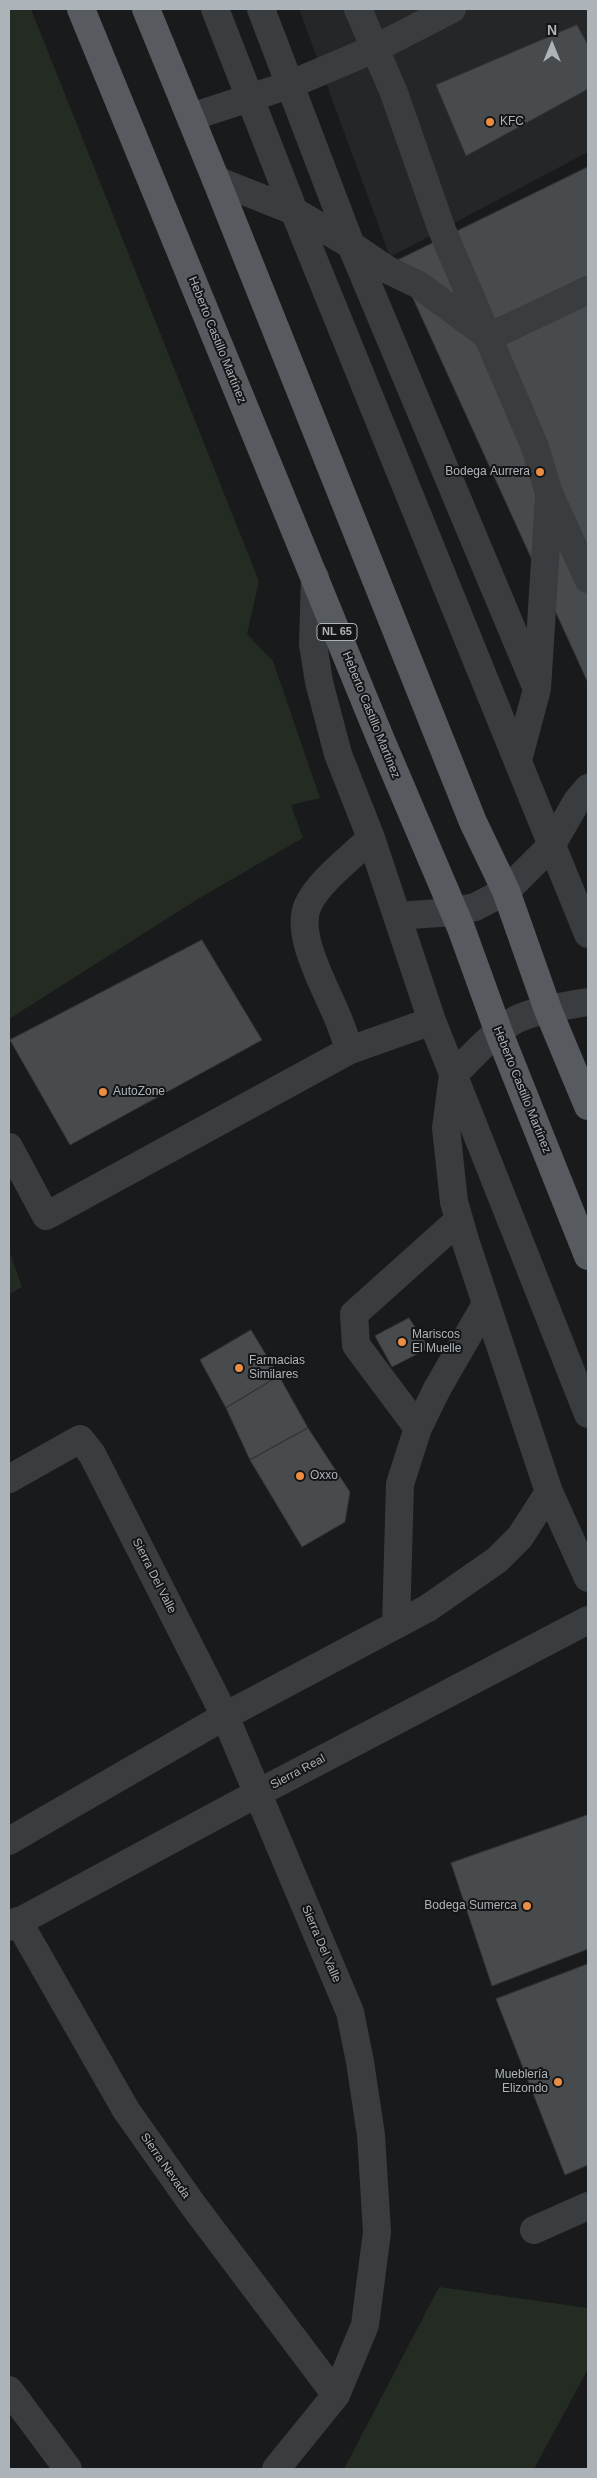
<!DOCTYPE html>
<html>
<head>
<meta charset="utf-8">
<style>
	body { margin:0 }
	#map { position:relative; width:597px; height:2478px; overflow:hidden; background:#191a1b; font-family:Helvetica,sans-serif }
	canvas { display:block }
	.frame { position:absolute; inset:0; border:10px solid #acb4ba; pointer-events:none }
	.north { position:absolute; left:527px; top:20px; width:50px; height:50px; -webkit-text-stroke:4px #141516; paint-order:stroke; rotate:0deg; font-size:14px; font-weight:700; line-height:20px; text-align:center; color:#acb4ba }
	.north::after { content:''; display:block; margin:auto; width:18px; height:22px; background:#acb4ba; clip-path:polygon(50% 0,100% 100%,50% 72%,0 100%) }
</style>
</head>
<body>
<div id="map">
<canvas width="597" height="2478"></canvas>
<div class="frame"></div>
<div class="north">N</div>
</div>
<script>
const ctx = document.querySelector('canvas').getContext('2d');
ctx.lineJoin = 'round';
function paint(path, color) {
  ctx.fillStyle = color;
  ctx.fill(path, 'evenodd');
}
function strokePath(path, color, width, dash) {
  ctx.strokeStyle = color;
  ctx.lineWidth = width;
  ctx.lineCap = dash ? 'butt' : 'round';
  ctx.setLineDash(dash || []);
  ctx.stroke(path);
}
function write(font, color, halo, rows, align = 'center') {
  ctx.font = font + ' Helvetica,sans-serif';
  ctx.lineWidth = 4;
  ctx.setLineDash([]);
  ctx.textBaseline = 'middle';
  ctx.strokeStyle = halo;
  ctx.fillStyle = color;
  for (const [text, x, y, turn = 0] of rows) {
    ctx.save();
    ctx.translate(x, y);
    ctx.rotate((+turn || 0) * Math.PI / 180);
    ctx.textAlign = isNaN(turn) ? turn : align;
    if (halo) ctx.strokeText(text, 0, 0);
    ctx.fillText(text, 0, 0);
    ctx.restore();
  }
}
const built = new Path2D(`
	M299 9H588V152L390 257Z`);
const green = new Path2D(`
	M9 9H31L259 581 247 634 273 661 320 798 291 805 303 838 198 899 9 1019Z
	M9 1250 22 1287 9 1294Z
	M439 2287 588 2308V2369L534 2469H344Z`);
const building = new Path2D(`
	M577 25 588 45V89L466 156 436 85Z
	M588 167V683L396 261Z
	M202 940 262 1040 70 1145 10 1040Z
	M409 1318 429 1348 392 1367 375 1336Z
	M251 1330 279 1376 226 1408 200 1360Z
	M279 1376 308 1428 250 1460 226 1408Z
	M308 1428 350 1492 345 1522 302 1547 250 1460Z
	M588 1815V1949L492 1986 451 1863Z
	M588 1964V2165L565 2175 496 1999Z`);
const minor = new Path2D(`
	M215 9 294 211 588 934
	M261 9 351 245 537 689
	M358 9 394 93 442 230 535 447 549 493 588 579
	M191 117 289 85 374 49 452 9
	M216 180 294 211 351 245 388 270 419 285 489 337 588 290
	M315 577 313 644 319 682 338 754 371 838 432 1021 588 1414
	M518 760 537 689 549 497
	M371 838C352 857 318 882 308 905 295 932 322 981 333 1007 340 1021 344 1035 350 1050L432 1021
	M397 916 453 912 475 907 506 891 551 846 577 801 588 788
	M588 1002C565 1006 539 1009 517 1019 493 1032 472 1057 453 1075L446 1128 454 1202 465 1240 549 1492 588 1578
	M9 1147 46 1216 350 1050
	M418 1428 356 1345 354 1314 459 1220
	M9 1479 80 1439 92 1454 225 1716 350 2012 360 2062 371 2135 377 2232 365 2325 336 2395 276 2469
	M396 1625 400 1484 418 1428 437 1389 486 1304
	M9 1841 225 1716 428 1608 497 1560 520 1537 549 1492
	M18 1921 126 2110 193 2205 336 2395
	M9 1927 258 1793 588 1620
	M534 2230 588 2206
	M9 2390 68 2469`);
const major = new Path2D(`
	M81 9 381 740 461 928 499 1033 588 1256
	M146 9 216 180 473 822 506 891 548 1010 588 1106`);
const markers = [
	[490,122,5,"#eb8d42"],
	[540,472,5,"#eb8d42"],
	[103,1092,5,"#eb8d42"],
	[402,1342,5,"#eb8d42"],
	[239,1368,5,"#eb8d42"],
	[300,1476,5,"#eb8d42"],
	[527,1906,5,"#eb8d42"],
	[558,2082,5,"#eb8d42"]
];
const shields = [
	[337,632,40]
];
const shieldNames = [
	["NL 65",337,632]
];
const poiNames = [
	["KFC",500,122],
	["Bodega Aurrera",530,472,"right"],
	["AutoZone",113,1092],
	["Mariscos",412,1335],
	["El Muelle",412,1349],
	["Farmacias",249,1361],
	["Similares",249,1375],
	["Oxxo",310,1476],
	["Bodega Sumerca",517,1906,"right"],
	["Mueblería",548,2075,"right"],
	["Elizondo",548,2089,"right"]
];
const streetNames = [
	["Heberto Castillo Martínez",217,340,68],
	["Heberto Castillo Martínez",371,715,68],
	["Heberto Castillo Martínez",522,1090,68],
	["Sierra Del Valle",154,1576,63],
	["Sierra Real",298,1772,-28],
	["Sierra Del Valle",321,1944,67],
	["Sierra Nevada",165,2166,55]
];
paint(built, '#252628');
paint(green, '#242b23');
paint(building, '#484b4e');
strokePath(building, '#333437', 1);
strokePath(minor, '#3a3d40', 28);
strokePath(major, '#575a5f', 28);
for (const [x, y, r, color] of markers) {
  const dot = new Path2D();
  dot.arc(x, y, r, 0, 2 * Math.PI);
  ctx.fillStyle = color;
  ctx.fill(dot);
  strokePath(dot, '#141516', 2);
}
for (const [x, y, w] of shields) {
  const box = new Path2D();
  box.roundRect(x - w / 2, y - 8.5, w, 17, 4);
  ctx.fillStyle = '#141516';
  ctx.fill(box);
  strokePath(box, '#acb4ba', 1);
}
write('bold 11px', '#acb4ba', null, shieldNames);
write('12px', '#acb4ba', '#141516', poiNames, 'left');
write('12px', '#acb4ba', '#141516', streetNames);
</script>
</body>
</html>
